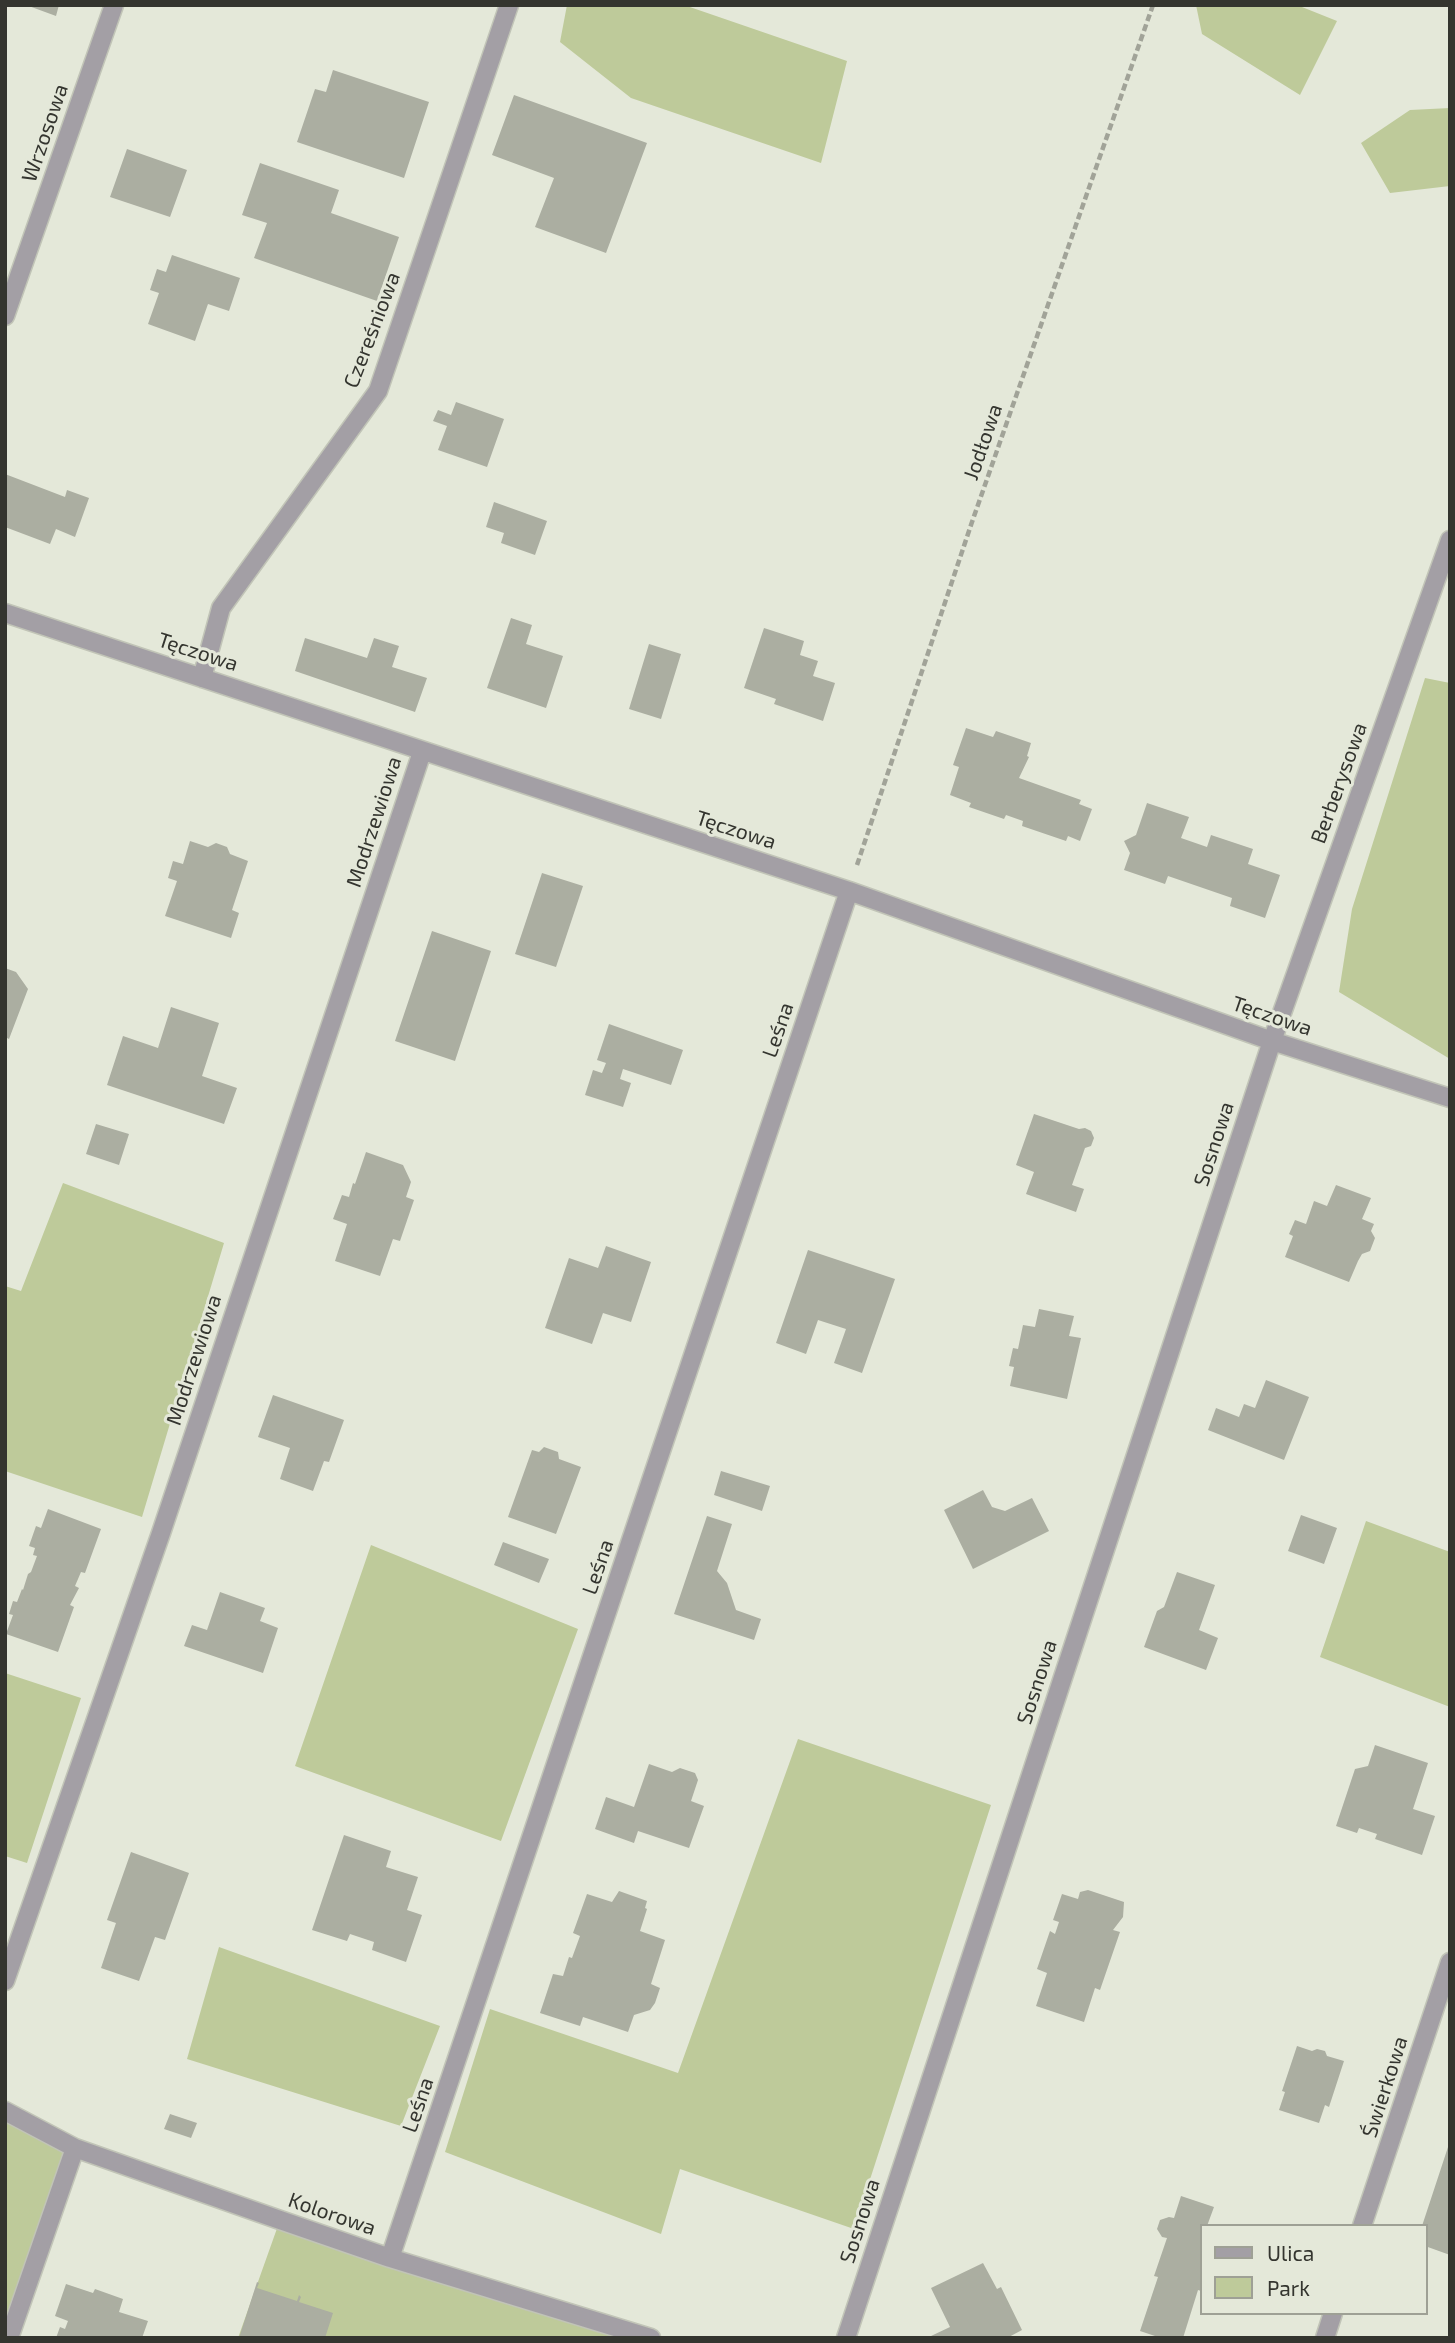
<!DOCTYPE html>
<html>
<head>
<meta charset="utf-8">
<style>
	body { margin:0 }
	#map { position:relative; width:1455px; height:2343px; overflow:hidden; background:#e4e8d9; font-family:"Exo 2",sans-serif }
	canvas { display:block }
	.frame { position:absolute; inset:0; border:7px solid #34352f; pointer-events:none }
	.legend { position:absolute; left:1200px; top:2224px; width:228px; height:91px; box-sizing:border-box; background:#e4e8d9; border:2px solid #9ea095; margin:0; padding:9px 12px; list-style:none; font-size:21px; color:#34352f }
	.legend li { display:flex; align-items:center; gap:14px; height:35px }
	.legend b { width:35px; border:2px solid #9ea095 }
</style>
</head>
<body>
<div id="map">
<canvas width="1455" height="2343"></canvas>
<div class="frame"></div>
<ul class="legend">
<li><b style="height:9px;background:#a39fa5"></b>Ulica</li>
<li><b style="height:19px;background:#beca9a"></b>Park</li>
</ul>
</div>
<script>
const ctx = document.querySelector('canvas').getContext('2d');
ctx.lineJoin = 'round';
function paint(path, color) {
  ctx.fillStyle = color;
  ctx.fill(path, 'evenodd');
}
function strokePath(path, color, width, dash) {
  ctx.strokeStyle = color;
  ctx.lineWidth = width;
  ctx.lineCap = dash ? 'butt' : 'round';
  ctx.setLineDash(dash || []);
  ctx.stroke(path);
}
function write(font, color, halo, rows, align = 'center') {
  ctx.font = font + ' "Exo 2",sans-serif';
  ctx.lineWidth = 6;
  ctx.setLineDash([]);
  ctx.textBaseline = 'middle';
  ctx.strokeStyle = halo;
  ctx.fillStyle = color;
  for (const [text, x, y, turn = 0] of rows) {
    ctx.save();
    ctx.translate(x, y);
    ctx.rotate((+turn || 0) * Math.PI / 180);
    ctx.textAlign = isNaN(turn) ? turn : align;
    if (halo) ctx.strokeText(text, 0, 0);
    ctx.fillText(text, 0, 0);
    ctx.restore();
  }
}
const green = new Path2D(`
	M567 5H684L847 61 821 163 631 98 560 42Z
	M1196 5H1297L1337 21 1300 95 1202 34Z
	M1450 108V186L1390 193 1361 143 1410 110Z
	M1425 678 1450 683V1059L1339 992 1352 909Z
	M63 1183 224 1243 142 1517 5 1471V1286L21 1291Z
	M1366 1521 1450 1552V1707L1320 1657Z
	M371 1545 578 1629 501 1841 295 1766Z
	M5 1673 81 1698 27 1863 5 1856Z
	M798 1739 991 1805 854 2229 680 2169 661 2234 445 2152 490 2009 678 2073Z
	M219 1947 440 2026 401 2126 187 2059Z
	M5 2111 75 2148 5 2338Z
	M280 2220 651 2338H238Z`);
const building = new Path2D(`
	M26 5H59L56 16Z
	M333 70 429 102 404 178 297 142 315 89 326 92Z
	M514 95 647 143 606 253 535 227 554 178 492 155Z
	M127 149 187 170 170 217 110 197Z
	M260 163 339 190 331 213 399 237 377 301 254 258 267 223 242 215Z
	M172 255 240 278 229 311 208 304 195 341 148 324 159 293 150 290 157 269 166 272Z
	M456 402 504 419 487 467 438 450 447 426 433 421 438 410 451 415Z
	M5 474 65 497 67 490 89 498 75 537 56 529 50 544 5 527Z
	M494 502 547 521 535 555 501 543 504 533 486 527Z
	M511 618 532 625 526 644 563 656 546 708 487 688Z
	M764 628 804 641 800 655 818 661 813 676 835 683 823 721 774 704 776 699 744 688Z
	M305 638 367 658 374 638 399 646 392 667 427 678 415 712 295 671Z
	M649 644 681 654 661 719 629 709Z
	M966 728 993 737 996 731 1031 743 1027 756 1029 757 1019 778 1081 800 1079 804 1092 809 1080 841 1068 836 1066 841 1022 826 1023 821 1006 815 1004 819 969 807 971 803 950 795 959 767 953 765Z
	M1147 803 1189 817 1181 838 1207 847 1211 835 1253 849 1248 864 1280 875 1265 918 1230 906 1232 898 1168 876 1165 884 1124 870 1130 853 1124 841 1136 835Z
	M190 841 208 847 216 843 227 847 230 854 248 861 232 910 239 913 231 938 165 916 177 881 168 878 173 861 183 864Z
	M542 873 583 886 556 967 515 954Z
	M432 931 491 951 455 1061 395 1041Z
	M5 968 16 972 28 989 9 1039 5 1037Z
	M171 1007 219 1023 202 1076 237 1088 224 1124 107 1085 123 1036 158 1048Z
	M609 1024 683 1050 671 1085 623 1069 620 1079 631 1083 623 1107 585 1095 593 1070 602 1073 606 1063 597 1060Z
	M1034 1114 1079 1129 1085 1128 1091 1131 1094 1138 1091 1146 1085 1148 1072 1185 1084 1189 1076 1212 1026 1194 1034 1172 1016 1165Z
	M96 1124 129 1134 119 1165 86 1154Z
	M366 1152 403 1165 411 1182 406 1197 414 1200 400 1241 393 1239 380 1276 335 1261 347 1224 333 1219 342 1195 349 1197 353 1183 355 1184Z
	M1336 1185 1371 1198 1362 1219 1374 1224 1371 1231 1375 1238 1370 1251 1362 1254 1358 1261 1349 1282 1285 1257 1293 1236 1289 1234 1295 1220 1306 1224 1314 1201 1327 1206Z
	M606 1246 651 1262 631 1322 603 1313 592 1344 545 1328 569 1258 598 1268Z
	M808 1250 895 1279 862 1373 834 1363 846 1329 818 1320 806 1354 776 1343Z
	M1039 1309 1074 1316 1069 1336 1081 1338 1067 1399 1010 1386 1014 1367 1009 1366 1013 1348 1018 1349 1023 1325 1035 1327Z
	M1266 1380 1309 1397 1284 1460 1208 1430 1216 1408 1239 1417 1244 1404 1255 1408Z
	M273 1395 344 1420 329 1462 324 1461 313 1491 280 1479 290 1448 258 1437Z
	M544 1447 558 1452 559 1459 581 1467 556 1534 508 1517 532 1450 539 1452Z
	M721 1471 770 1486 762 1511 714 1495Z
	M983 1490 992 1507 1005 1511 1032 1498 1049 1531 973 1569 944 1510Z
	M48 1509 101 1529 85 1573 81 1572 75 1586 79 1588 70 1605 74 1607 58 1652 6 1634 13 1615 9 1614 13 1601 17 1602 22 1589 23 1590 28 1574 31 1572 37 1556 33 1555 35 1548 29 1546 36 1526 41 1528Z
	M1301 1515 1337 1528 1324 1564 1288 1551Z
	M707 1516 732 1524 717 1571 727 1583 736 1610 761 1619 754 1640 674 1614Z
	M503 1542 549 1559 539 1583 494 1565Z
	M1177 1572 1215 1585 1199 1630 1218 1638 1206 1670 1144 1647 1157 1611 1164 1607Z
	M220 1592 265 1608 260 1621 278 1628 263 1673 184 1646 192 1625 207 1630Z
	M1375 1745 1428 1763 1413 1809 1435 1816 1422 1855 1375 1839 1377 1834 1359 1828 1357 1833 1336 1826 1355 1769 1368 1766Z
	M649 1764 672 1772 680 1768 695 1773 698 1780 691 1801 704 1806 689 1848 638 1831 634 1843 595 1829 606 1797 634 1807Z
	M344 1835 391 1851 386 1867 418 1877 407 1910 422 1915 406 1962 372 1950 374 1942 350 1934 347 1941 312 1930Z
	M131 1852 189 1873 165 1940 155 1937 139 1981 101 1968 116 1923 107 1920Z
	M1088 1890 1124 1902 1123 1917 1113 1930 1120 1932 1100 1990 1095 1988 1084 2022 1036 2006 1047 1973 1037 1969 1050 1931 1055 1934 1059 1922 1053 1920 1062 1894 1078 1899 1080 1892Z
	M619 1891 647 1901 645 1908 647 1909 640 1931 665 1940 651 1984 660 1988 655 2003 650 2010 634 2015 628 2032 583 2017 580 2026 540 2013 553 1974 563 1976 569 1957 572 1958 580 1936 573 1933 587 1894 612 1902Z
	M1297 2046 1312 2051 1317 2049 1325 2051 1327 2056 1344 2061 1329 2107 1325 2105 1319 2123 1279 2110 1285 2092 1282 2091Z
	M170 2114 197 2123 191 2138 164 2129Z
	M1449 2144H1450V2255L1425 2246V2226H1422Z
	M1181 2196 1214 2207 1207 2226H1201V2291L1198 2290 1183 2338H1161L1140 2331 1158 2277 1154 2276 1167 2238 1162 2237 1157 2229 1160 2220 1169 2217 1174 2218Z
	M983 2263 997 2289 1001 2287 1022 2330 1007 2338H932L931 2336 950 2327 931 2288Z
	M257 2282 259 2283 257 2288 297 2301 299 2295 301 2297 299 2302 333 2313 325 2338H239Z
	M66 2284 93 2293 95 2289 123 2299 119 2312 148 2321 142 2338H56L60 2327 65 2329 68 2321 55 2316Z`);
const path = new Path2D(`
	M857 865 972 522 1153 5`);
const minor = new Path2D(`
	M5 316 114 5
	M5 613 849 891 1272 1041 1450 1098
	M202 678 221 608 378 391 509 5
	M5 1981 161 1533 422 752
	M5 2111 75 2148 280 2220 390 2258 651 2338
	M1362 2226 1450 1962
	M390 2258 849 891
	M9 2338 75 2148
	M846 2338 1272 1041 1450 540
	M1325 2338 1333 2313`);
const streetNames = [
	["Wrzosowa",45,133,-71],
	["Czereśniowa",372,330,-69],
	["Jodłowa",983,442,-71],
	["Tęczowa",198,652,18],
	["Berberysowa",1339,783,-70],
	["Modrzewiowa",374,822,-72],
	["Tęczowa",736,830,18],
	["Tęczowa",1272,1016,19],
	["Leśna",778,1030,-71],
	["Sosnowa",1214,1144,-72],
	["Modrzewiowa",194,1360,-72],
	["Leśna",598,1567,-71],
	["Sosnowa",1037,1682,-72],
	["Świerkowa",1385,2087,-72],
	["Leśna",418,2105,-71],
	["Kolorowa",332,2214,19],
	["Sosnowa",860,2221,-72]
];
paint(green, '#beca9a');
paint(building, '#abaea1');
strokePath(minor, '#c1c4b7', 21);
strokePath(path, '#a1a398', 4.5, [7, 3.5]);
strokePath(minor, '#a39fa5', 18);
write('21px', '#34352f', '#e4e8d9', streetNames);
</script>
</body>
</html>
